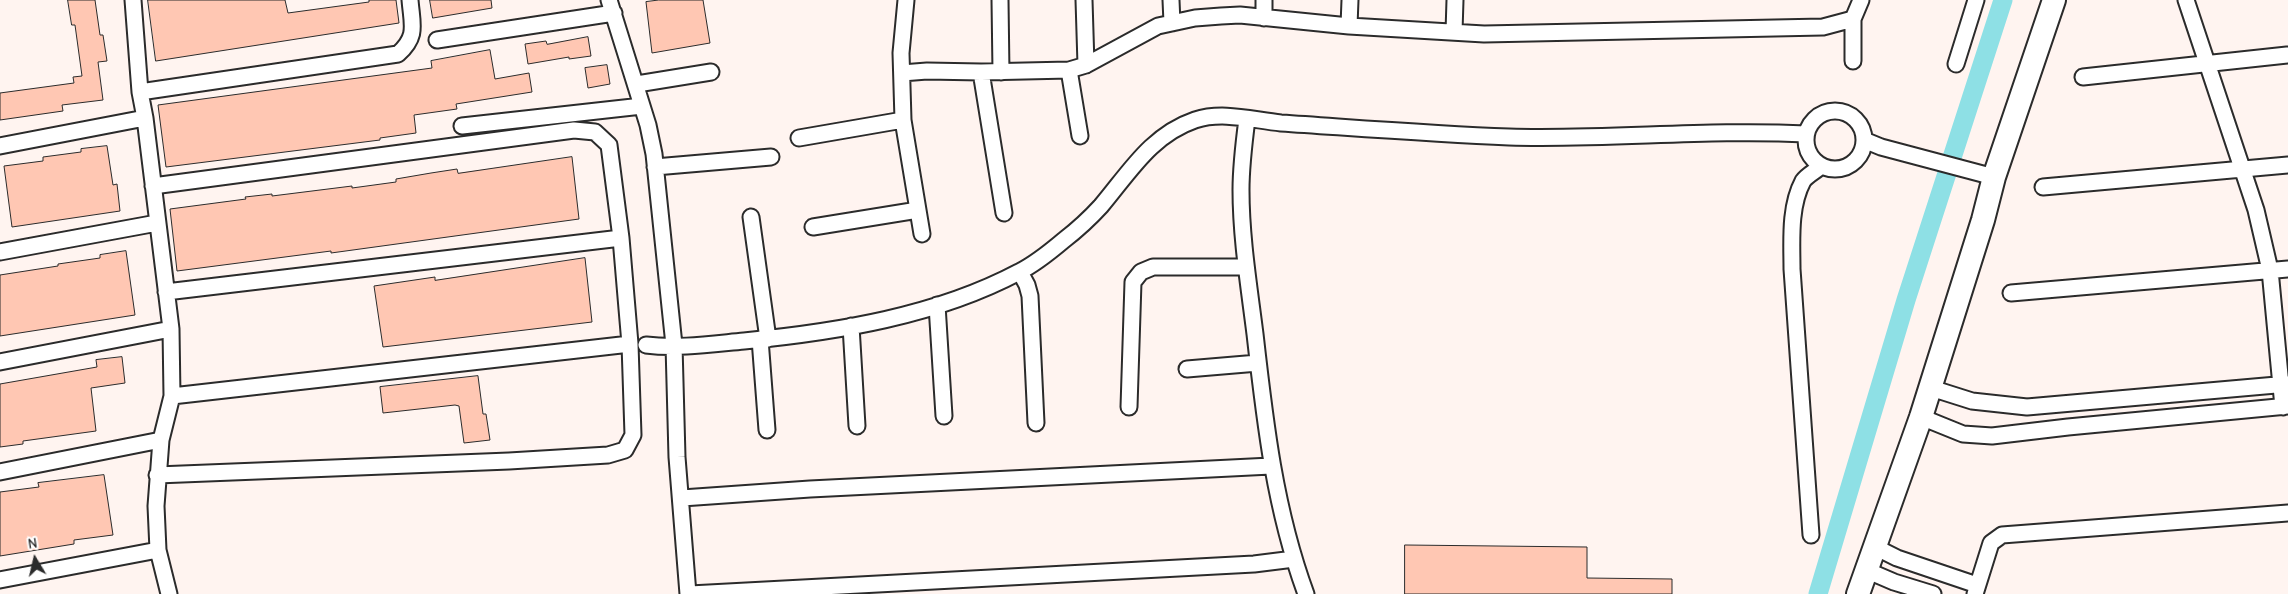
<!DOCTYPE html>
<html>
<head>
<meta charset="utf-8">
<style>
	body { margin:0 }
	#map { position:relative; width:2288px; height:594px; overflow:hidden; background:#fff4f0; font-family:"Comic Neue",sans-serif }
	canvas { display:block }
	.north { position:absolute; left:10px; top:534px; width:50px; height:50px; -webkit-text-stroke:4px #fff; paint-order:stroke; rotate:351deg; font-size:14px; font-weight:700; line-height:20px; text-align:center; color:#2b2b2b }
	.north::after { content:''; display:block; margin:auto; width:18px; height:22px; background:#2b2b2b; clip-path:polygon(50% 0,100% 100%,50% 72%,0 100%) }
</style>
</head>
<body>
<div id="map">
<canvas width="2288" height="594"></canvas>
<div class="north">N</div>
</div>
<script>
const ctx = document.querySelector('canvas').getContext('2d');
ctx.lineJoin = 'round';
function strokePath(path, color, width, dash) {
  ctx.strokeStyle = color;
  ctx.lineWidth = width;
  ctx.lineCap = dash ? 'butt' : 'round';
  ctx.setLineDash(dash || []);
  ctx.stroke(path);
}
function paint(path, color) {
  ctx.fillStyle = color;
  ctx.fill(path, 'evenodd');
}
const canal = new Path2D(`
	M1818 594 1906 300 2003 0`);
const building = new Path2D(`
	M68 0H95L100 35H103L107 61 98 62 103 100 62 105 63 111 0 120V93L74 83 73 77 82 76 75 25H72Z
	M148 0H285L288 13 369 2V0H396L399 23 156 61Z
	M430 0H491L492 8 433 18Z
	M659 0H703L710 43 652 53 646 2Z
	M588 37 591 56 569 59V57L528 64 525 44 546 41 547 44Z
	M490 50 495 79 529 73 532 92 456 104 457 109 414 115 416 133 380 138V140L166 167 158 105 432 68 431 61Z
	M607 65 610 84 588 88 585 68Z
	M107 146 113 185 117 184 120 211 12 227 4 166 43 161V157L81 152V149Z
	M572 157 579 219 331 253V251L177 271 170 209 246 199 245 197 272 194V196L352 186V188L396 182V179L431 173 457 169 458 173Z
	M126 251 135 315 0 336V275L58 266V264L100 258V255Z
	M585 258 592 322 383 347 374 286 435 277V280Z
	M122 357 125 383 91 388 96 431 23 441V444L0 447V384L97 367 96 360Z
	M478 376 483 414H486L490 440 464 443 459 406 455 405 383 413 380 387Z
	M104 475 113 535 74 540V544L0 556V492L39 487 38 483Z
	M1405 545 1587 547V578L1672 579V594H1405Z`);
const street = new Path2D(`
	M133 0 140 92 145 118 171 329 172 396 161 440 156 506 158 550 169 594
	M609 0 648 125 654 154 674 345 677 457 688 594
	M906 0 901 53 903 120 922 234
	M1000 0 1001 72
	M1084 0 1086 65
	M1171 0 1172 23
	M2186 0 2256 210 2270 270 2283 407
	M1264 18V0
	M1349 26 1350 0
	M1454 32 1455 0
	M437 40 614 13
	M1853 61V19
	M1956 64 1976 0
	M1069 70 1080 136
	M981 72 1004 213
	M902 73 927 71 981 72 1069 70 1086 65 1158 26 1195 18 1221 16 1240 15 1349 26 1484 34 1823 27 1853 19 1861 0
	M2083 77 2287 55
	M637 84 711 72
	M140 92 398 54C418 36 412 25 410 0
	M1806 140a29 29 0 1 1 58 0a29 29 0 1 1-58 0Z
	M1247 119C1244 142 1241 166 1241 190 1241 238 1249 286 1255 334 1265 423 1275 510 1306 594
	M462 126 642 106
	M799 138 903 120
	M1864 140 1881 147 1994 177
	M0 146 145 118
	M655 167 771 157
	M153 186 574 130 595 132 609 145 621 238 630 344 633 435 625 450 608 455 509 461 157 475
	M2043 187 2288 165
	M751 217 768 339
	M813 227 918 210
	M0 252 157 223
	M1020 272 1027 285 1030 296 1036 423
	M166 292 621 238
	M2011 293 2288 269
	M937 305 944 416
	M851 326 857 426
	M760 339 767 430
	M646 345C678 349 712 344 744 341 837 332 936 316 1019 272 1035 264 1051 251 1064 240 1077 230 1090 218 1101 206 1129 173 1151 135 1195 120 1223 111 1252 120 1281 123 1357 128 1433 134 1509 137 1608 140 1707 129 1806 134
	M0 362 171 329
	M1187 369 1258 363
	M1931 388 1972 401 2027 407 2288 384
	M172 396 630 344
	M1129 407 1133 282 1141 272 1153 267H1246
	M1921 417 1963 434 1992 436 2068 427 2288 406
	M0 472 161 440
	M682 498 810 489 1271 466
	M1811 535 1792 269C1792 242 1789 207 1803 181 1807 175 1816 171 1821 166
	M1875 547 1897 558 1977 585
	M1866 570 1894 582 1933 594
	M0 580 158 550
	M690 594 1254 564 1294 559
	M1975 594 1991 543 2002 535 2288 513`);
const secondary = new Path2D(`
	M1858 594 1921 417 1983 220 1994 177 2054 0`);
strokePath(canal, '#8ee0e5', 19);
paint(building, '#ffc7b3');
strokePath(building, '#2b2b2b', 1);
strokePath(street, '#2b2b2b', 19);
strokePath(secondary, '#2b2b2b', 26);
strokePath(street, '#fff', 15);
strokePath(secondary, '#fff', 22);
</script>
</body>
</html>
